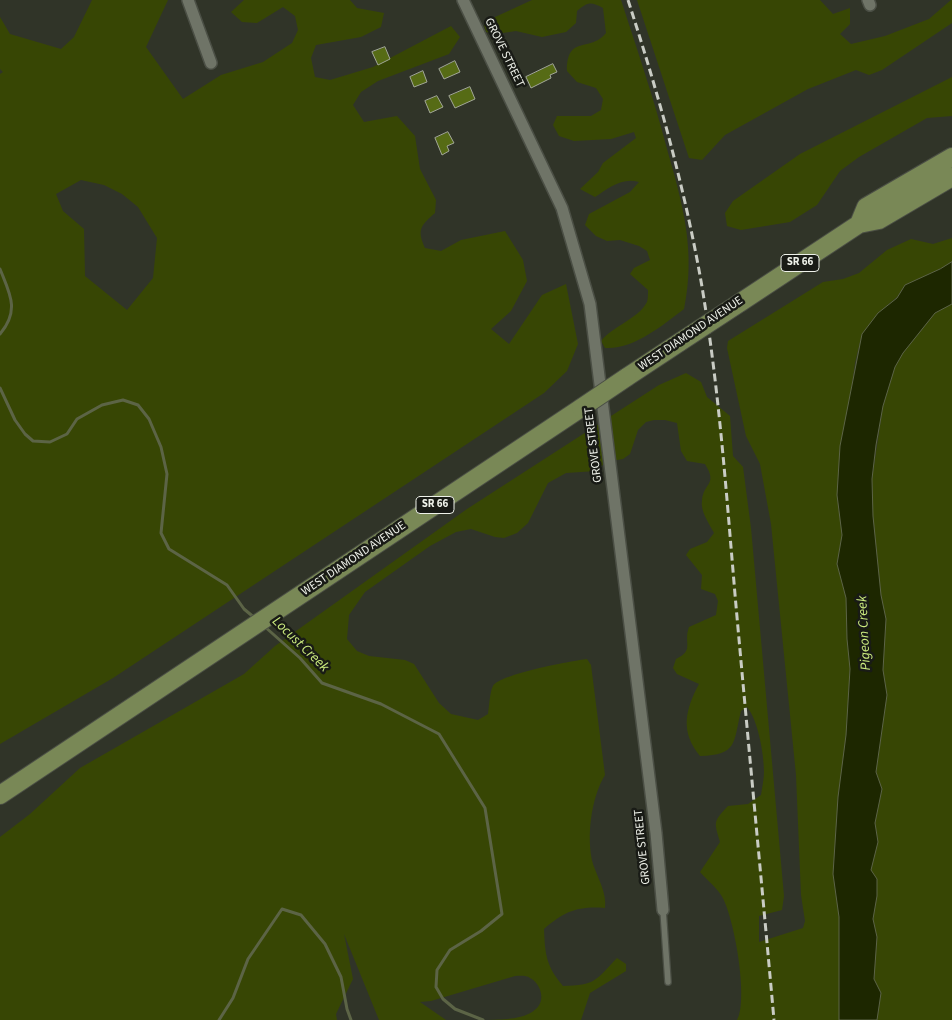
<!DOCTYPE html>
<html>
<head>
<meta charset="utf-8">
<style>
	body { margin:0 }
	canvas { display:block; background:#303428 }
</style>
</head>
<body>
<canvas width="952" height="1020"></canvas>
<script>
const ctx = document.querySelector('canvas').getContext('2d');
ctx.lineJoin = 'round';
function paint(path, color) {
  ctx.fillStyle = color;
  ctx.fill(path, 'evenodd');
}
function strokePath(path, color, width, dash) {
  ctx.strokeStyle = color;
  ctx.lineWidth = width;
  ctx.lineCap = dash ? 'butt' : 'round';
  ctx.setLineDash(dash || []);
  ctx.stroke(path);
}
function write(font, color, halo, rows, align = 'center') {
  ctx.font = font + ' "Source Sans 3",sans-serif';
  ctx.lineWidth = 5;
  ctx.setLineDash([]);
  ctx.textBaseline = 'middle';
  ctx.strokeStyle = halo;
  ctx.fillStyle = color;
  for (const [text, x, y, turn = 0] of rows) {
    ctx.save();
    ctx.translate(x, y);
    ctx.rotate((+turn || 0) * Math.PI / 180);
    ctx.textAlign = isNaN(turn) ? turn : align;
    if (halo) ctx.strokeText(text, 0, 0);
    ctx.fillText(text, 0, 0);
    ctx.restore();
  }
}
const green = new Path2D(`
	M92 0H168L146 47 183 99 221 75 263 62 292 43 298 30 295 16 283 7 257 23 242 22 231 12 244 0H350L357 8 384 13 381 27 361 37 316 45 311 58 315 77 330 80 373 67 451 26 460 37 449 54 378 81 361 92 353 105 364 122 397 116 415 136 420 169 436 200 435 213C420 226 417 230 425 248L441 251 461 240 505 231 523 260 527 281 511 311 491 329 509 344 542 295 566 284 578 344 567 371 544 393 113 678 0 744V74L3 72 0 69V17L10 34 61 49 74 37ZM81 180 104 185 122 194 138 207 157 238 153 278 127 310 85 276 84 229 63 211 56 194Z
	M532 0H621C637 49 654 99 667 149 683 205 696 251 684 309 663 325 633 350 605 348L601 341C613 326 638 319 647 302 648 299 648 294 648 290L630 274 634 268 650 260 647 251 639 246 620 240 607 241 596 236 585 225 589 214 630 192 639 182C622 177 609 188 595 197L580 189 598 172 603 163 636 138 634 132 611 139 574 141 559 136 553 125 557 116H591L601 110 603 99 596 88 577 82 567 71C567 34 590 53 606 33L603 8C591 1 587 2 577 11L576 23 566 32 542 37 516 31 496 34 486 32 484 25 493 18Z
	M637 0H820L833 14 850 8V24L840 34 851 44 885 36 929 19 951 0H952V23L882 70 869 75 856 70 808 89 725 135 702 160 689 158Z
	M952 77V116L927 118 859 157 840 171 817 205 790 222 741 230 727 226 725 213 733 201 800 154Z
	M952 238V262L940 269 905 285 897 297 878 313 862 334 855 363 837 495 842 535 837 564 846 598 847 639 850 669 846 735 838 797 833 874 839 917V1020H737C749 1001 734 914 721 895 716 887 707 880 700 872L720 842C714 821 713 822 728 806L748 804 761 795C762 788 764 779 764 772 764 754 758 720 747 707L741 711C733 743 738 755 700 756 680 732 685 710 699 684L677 674 673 668 676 659C695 650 683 643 689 627L716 615 718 601 715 594 701 589 702 575 686 555 690 549 707 542 714 533C709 523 700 511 702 500 704 482 718 485 705 464L687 461 681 451 677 423 665 420H654L646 422 638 430 630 454 623 459 606 462 596 471 566 473 548 483 528 523 517 533 504 538 495 537 471 529 456 532 430 546 365 592 349 615 347 639 357 651 369 656 405 660 414 664 439 703 451 714 478 720 488 714C489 707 490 691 493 686 500 674 571 661 587 659L591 665 605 775C591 798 586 838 593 864 598 879 607 893 605 908 578 906 565 911 544 929 545 954 546 966 563 986 596 985 595 981 617 958L626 964V971L590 993 581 1020H489C504 1019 525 1020 537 1008 546 999 540 983 530 978 526 975 520 976 515 976L431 1001 420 1002 446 1020H379L344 934 353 979 336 1014 337 1020H0V837L30 814 80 768 244 674 275 646 467 509 659 385 686 373 701 382 707 397 730 416 733 456 743 467 751 528 784 896 782 910 759 916V942L803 928 805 921 801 895 796 775 771 524 760 464 746 436 727 348 728 341 823 282 843 279 859 273 887 250 911 239 933 244Z
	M952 304V1020H877L881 993 874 980 877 937 873 919 877 896 871 870 878 842 875 823 882 789 876 772 887 695 883 670 886 619 881 595 873 516 872 479 883 406 895 367 903 353 935 313Z`);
const water = new Path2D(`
	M952 262V304L935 313 903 353 895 367 883 406 876 445 872 479 873 516 881 595 886 619 883 670 887 695 876 772 882 789 875 823 878 842 871 870 877 879V896L873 919 877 937 874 979 881 993 877 1020H839V917L833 874 838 797 846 735 850 669 847 639 846 598 837 564 842 535 837 495 840 446 862 334 878 313 897 298 905 285 940 269Z`);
const stream = new Path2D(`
	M0 269C10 294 20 310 0 334
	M0 388 15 420 25 434 33 441 50 442 67 434 77 419 102 405 123 400 138 405 149 419 161 447 167 474 161 533 169 549 227 585 244 609 256 619
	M264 626 300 658 322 683 381 704 439 734 485 808 502 914 481 931 450 950 437 970 436 987 443 999 455 1009 483 1020
	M219 1020 233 998 248 959 282 909 301 915 325 944 341 977 347 1009 351 1020`);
const building = new Path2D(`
	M385 47 390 59 378 65 372 52Z
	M455 61 460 72 444 79 439 69Z
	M553 64 557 72 550 75 551 78 531 88 526 77Z
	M423 71 427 82 414 87 410 77Z
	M470 87 475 99 455 108 449 96Z
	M437 96 443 107 430 113 425 101Z
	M448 132 454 143 447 146 449 151 442 155 435 138Z`);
const service = new Path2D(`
	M663 910 668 982`);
const minor = new Path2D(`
	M188 0 211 63
	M463 0 562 208 590 304 656 833 663 910
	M868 0 870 5`);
const primary = new Path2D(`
	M859 224 866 207 952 157
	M741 302 859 224 879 220 952 177
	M627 377 680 342
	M0 795 581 408`);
const rail = new Path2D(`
	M628 0C658 93 684 185 701 281 720 392 727 505 737 617 749 751 762 886 774 1020`);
const primaryBridge = new Path2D(`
	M680 342 741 302
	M581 408 627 377`);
const shields = [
	[800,263,38],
	[435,505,38]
];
const shieldNames = [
	["SR 66",800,263],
	["SR 66",435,505]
];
const streetNames = [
	["GROVE STREET",504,53,64],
	["WEST DIAMOND AVENUE",691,334,-34],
	["GROVE STREET",594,445,-97],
	["WEST DIAMOND AVENUE",354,559,-34],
	["GROVE STREET",643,847,-96]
];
const waterNames = [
	["Pigeon Creek",865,633,-93],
	["Locust Creek",300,645,44]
];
paint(green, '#374604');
paint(water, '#1d2700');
strokePath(water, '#5c6446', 1);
strokePath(stream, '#5c6446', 3);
paint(building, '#566b15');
strokePath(building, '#a2a798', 1);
strokePath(service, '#4b4f45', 8);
strokePath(minor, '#4b4f45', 14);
strokePath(primary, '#4b4f45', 20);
strokePath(service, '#6f7467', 5.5);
strokePath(minor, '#6f7467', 11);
strokePath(primary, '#798856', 18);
strokePath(rail, '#c9ccc4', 3, [8, 4]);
strokePath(primaryBridge, '#4b4f45', 20, []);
strokePath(primaryBridge, '#798856', 18);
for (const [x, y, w] of shields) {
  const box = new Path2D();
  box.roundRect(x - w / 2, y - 8.5, w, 17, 4);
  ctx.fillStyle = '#191b16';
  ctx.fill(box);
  strokePath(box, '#eef1e9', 1);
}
write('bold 11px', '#eef1e9', null, shieldNames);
write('12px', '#eef1e9', '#191b16', streetNames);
write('italic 14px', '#ccec7f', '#191b16', waterNames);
</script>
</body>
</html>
